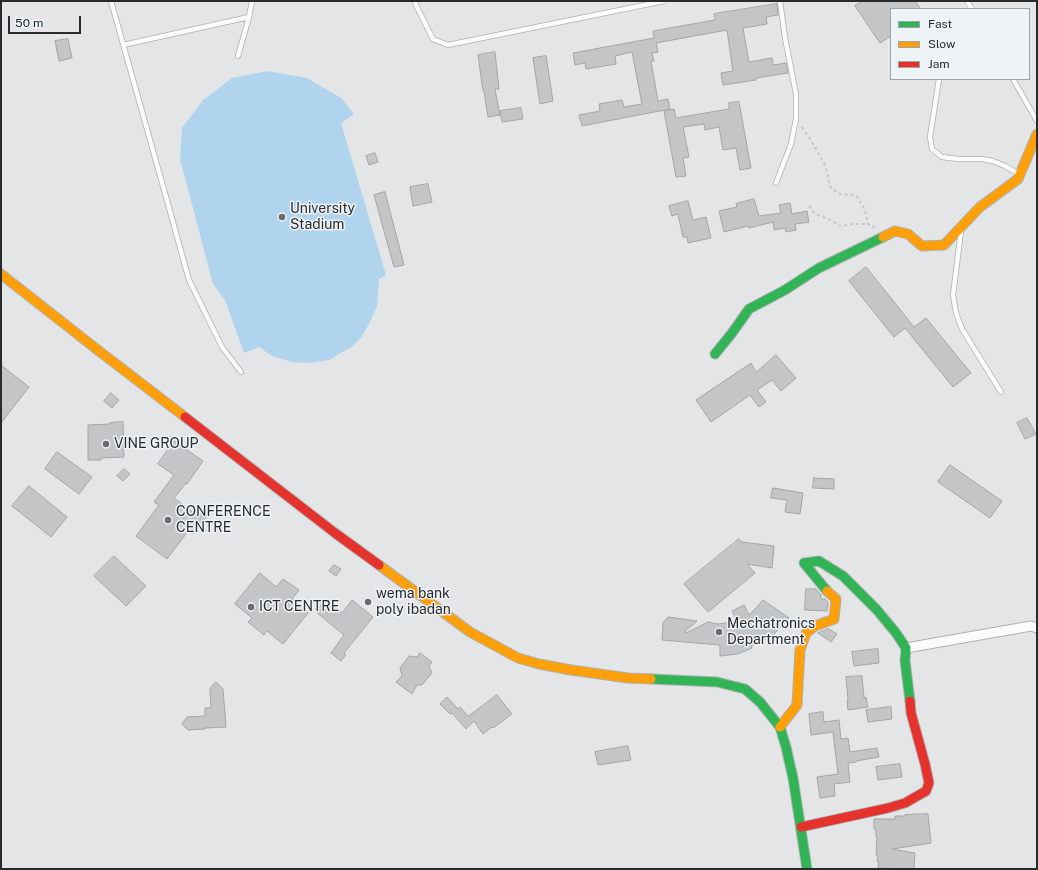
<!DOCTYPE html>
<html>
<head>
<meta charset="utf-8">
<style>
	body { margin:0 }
	#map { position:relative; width:1038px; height:870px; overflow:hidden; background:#e3e5e7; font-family:"Public Sans",sans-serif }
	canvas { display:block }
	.frame { position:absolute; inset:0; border:2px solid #282a2c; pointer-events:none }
	.legend { position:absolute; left:890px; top:8px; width:140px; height:72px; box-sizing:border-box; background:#eef3f7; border:1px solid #9fa3a6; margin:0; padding:5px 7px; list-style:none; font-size:12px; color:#282a2c }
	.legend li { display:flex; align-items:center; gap:8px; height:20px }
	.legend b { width:20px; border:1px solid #9fa3a6 }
	.scale { position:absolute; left:8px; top:16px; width:73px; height:18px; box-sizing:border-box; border:2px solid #282a2c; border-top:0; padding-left:5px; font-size:12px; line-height:14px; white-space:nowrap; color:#282a2c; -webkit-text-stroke:3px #eef3f7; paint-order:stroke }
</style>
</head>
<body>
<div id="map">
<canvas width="1038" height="870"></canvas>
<div class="frame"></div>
<ul class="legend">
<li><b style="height:5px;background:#30b455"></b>Fast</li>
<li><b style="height:5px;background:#ff9f0a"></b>Slow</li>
<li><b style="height:5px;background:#e5322d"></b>Jam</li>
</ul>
<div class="scale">50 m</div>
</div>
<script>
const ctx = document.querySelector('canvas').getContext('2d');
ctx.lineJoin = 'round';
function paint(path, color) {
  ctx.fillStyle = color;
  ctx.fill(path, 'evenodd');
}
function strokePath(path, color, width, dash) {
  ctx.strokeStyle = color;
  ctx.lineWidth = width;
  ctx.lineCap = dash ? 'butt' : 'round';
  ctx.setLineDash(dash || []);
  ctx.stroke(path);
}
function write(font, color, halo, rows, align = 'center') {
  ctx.font = font + ' "Public Sans",sans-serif';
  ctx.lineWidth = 3;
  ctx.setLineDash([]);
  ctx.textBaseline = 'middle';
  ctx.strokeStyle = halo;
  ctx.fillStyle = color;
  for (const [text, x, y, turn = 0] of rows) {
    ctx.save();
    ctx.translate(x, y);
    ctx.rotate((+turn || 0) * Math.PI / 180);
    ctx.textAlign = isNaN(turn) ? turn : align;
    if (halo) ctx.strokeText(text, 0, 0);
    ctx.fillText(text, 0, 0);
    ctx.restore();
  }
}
const green = new Path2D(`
	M267 71 307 78 341 98 354 114 341 123 386 275 379 279 377 306 369 324 362 336 353 346 329 360 310 363 292 362 272 356 259 347 244 353 225 300 213 284 180 159 182 128 203 100 232 78Z`);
const building = new Path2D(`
	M862 1H915L921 9H891V36L880 43 855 6Z
	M777 4 778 15 766 17 767 24 743 28 749 62 772 58 773 65 786 63 788 73 756 78V80L723 85 721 73 733 71 727 30 656 43 658 52 652 53 654 61H651L658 101 668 99 670 109 582 126 579 115 600 111 599 104 622 100 624 107 642 104 632 52 615 56 616 64 586 69 585 63 575 65 573 53 654 38 653 31 715 20 714 14Z
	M68 39 72 58 59 61 55 41Z
	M495 52 499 89H495L500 115 488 117 484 91H483L478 55Z
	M546 56 553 101 540 104 533 58Z
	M739 102 751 168 740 170 736 148 723 150 719 127 705 130 704 124 683 127 689 157 683 158 686 176 676 177 664 111 674 109 676 118 729 109V103Z
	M521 108 523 119 502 122 500 111Z
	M375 153 378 162 369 165 366 156Z
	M428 184 432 202 413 206 410 187Z
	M385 192 404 265 394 267 374 195Z
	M754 199 759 216 781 213 779 205 790 203 792 214 807 211 809 222 795 224 796 230 786 232 785 228 774 230 773 222 749 228 748 226 724 232 719 211 737 207 736 204Z
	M688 201 693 220 706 217 711 238 688 243 687 237H683L678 214 672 216 669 206Z
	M866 267 914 327 926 318 971 373 953 387 905 328 894 337 849 281Z
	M776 355 796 378 781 391 772 380 757 390 766 402 759 407 750 395 711 422 696 400 751 363 756 372Z
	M1 365 29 387 1 423Z
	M111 393 119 400 112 408 104 401Z
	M1027 418 1036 434 1025 439 1017 423Z
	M123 422 124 457 101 458V460H88V425L110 424V423Z
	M174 441 203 461 187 484 186 483 174 498 195 514 199 508 208 515 194 534 189 530 167 559 136 536 159 505 154 502 174 475 158 464Z
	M57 452 92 477 79 494 45 469Z
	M950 465 1002 501 990 518 938 482Z
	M124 469 130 474 123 481 117 476Z
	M814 478 834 479V489L813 488Z
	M29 486 67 517 51 537 12 506Z
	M773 488 803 493 800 514 785 512 787 500 771 498Z
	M739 539 742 542 774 546 772 568 747 564 755 573 708 612 684 584Z
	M114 556 146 586 126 606 94 576Z
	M334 565 341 569 336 576 329 571Z
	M260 573 276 587 283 579 299 590 292 599 308 613 283 644 267 631 264 635 248 622 252 618 235 604Z
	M806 589H816L821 595V599H825L828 602 827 611 805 610Z
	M326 599 342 613 352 600 373 617 344 653 346 655 341 661 331 653 344 635 316 612Z
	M763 600 789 618 772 636 751 646 752 648 738 654 720 656V645L662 640 663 623 668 617 697 621 685 631 686 633 708 622 718 624 726 623 737 621 732 611 744 605 749 615 757 607Z
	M829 629 837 634 831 642 818 633Z
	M878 649 879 663 854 666 852 652Z
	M420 653 432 662 429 666 432 673 422 685H417L412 694 396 682 402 676 400 668 409 656 417 657Z
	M862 676 864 698 866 697 868 707 848 710 847 701 848 700 846 677Z
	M216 682 223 689 226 727 205 728V729L188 730 182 724 187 717 205 716V708H211L210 689Z
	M497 695 512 714 493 728 492 727 483 734 474 721 466 729 452 713 450 714 440 704 447 697 458 709 460 707 468 716Z
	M891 707 892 719 868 722 866 710Z
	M823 712 824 722 839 720 841 739 848 738 850 752 877 748 879 757 856 761V762L848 763 850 782 834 784 835 796 820 798 817 777 838 774 833 732 811 735 809 714Z
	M628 746 631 760 598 765 595 752Z
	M900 764 902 777 878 780 876 767Z
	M928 814 931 843 892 849 915 853 914 869 878 868 879 862H877L878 855H876L877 837H876V829H874V819H895V816H905V815Z`);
const path = new Path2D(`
	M802 127 815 147 826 167 830 187 840 194 856 195 865 210 868 224 876 228
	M809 206 815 214 829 219 840 226 853 224H868`);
const lane = new Path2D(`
	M111 1 168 204 189 280 222 347 241 372
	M415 1 416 5 433 39 448 45 664 1
	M967 1 972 9
	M123 45 249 17
	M238 56 249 17 252 1
	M939 79 930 137 932 149 942 157 958 159H982L993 161 1005 166 1019 174
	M1013 79 1037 121
	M776 183 791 144 796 119V94L785 38 780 1
	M961 231 953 295 956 313 962 329 1001 392`);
const street = new Path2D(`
	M906 648 1031 626 1037 628`);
const fast = new Path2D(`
	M715 354 732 333 749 309 785 290 819 268 883 237
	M827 591 804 563 819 561 843 576 877 610 896 633 906 648 905 661 910 701
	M651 679 717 682 745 689 760 702 780 727 786 747 793 778 807 869`);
const slow = new Path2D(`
	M883 237 895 231 908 234 922 246 944 245 980 207 1018 179 1037 134
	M1 274 99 351 185 417
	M379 565 470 632 518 658 539 664 571 670 628 678 651 679
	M780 727 797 705 800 650 806 633 815 626 834 619 836 599 827 591`);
const jam = new Path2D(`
	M185 417 335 533 379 565
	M801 827 888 808 905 803 926 791 929 783 925 764 911 713 910 701`);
const markers = [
	[282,217,4,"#696b6d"],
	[106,444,4,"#696b6d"],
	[168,520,4,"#696b6d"],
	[368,602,4,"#696b6d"],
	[251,607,4,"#696b6d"],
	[719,632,4,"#696b6d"]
];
const poiNames = [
	["University",290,209],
	["Stadium",290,225],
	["VINE GROUP",114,444],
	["CONFERENCE",176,512],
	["CENTRE",176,528],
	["wema bank",376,594],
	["poly ibadan",376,610],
	["ICT CENTRE",259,607],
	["Mechatronics",727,624],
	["Department",727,640]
];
paint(green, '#b1d4ee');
paint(building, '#c3c5c6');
strokePath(building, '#a3a5a6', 1);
strokePath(lane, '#aeb0b1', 6);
strokePath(street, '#aeb0b1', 11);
strokePath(fast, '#aeb0b1', 11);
strokePath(slow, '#aeb0b1', 11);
strokePath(jam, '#aeb0b1', 11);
strokePath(path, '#c5c6c7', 2, [3, 3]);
strokePath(lane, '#fbfbfb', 4.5);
strokePath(street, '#fbfbfb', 9);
strokePath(fast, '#30b455', 9);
strokePath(slow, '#ff9f0a', 9);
strokePath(jam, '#e5322d', 9);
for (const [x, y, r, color] of markers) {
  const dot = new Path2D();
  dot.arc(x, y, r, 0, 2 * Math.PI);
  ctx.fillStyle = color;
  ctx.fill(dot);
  strokePath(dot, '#eef3f7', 1.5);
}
write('14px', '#282a2c', '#eef3f7', poiNames, 'left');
</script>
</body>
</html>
